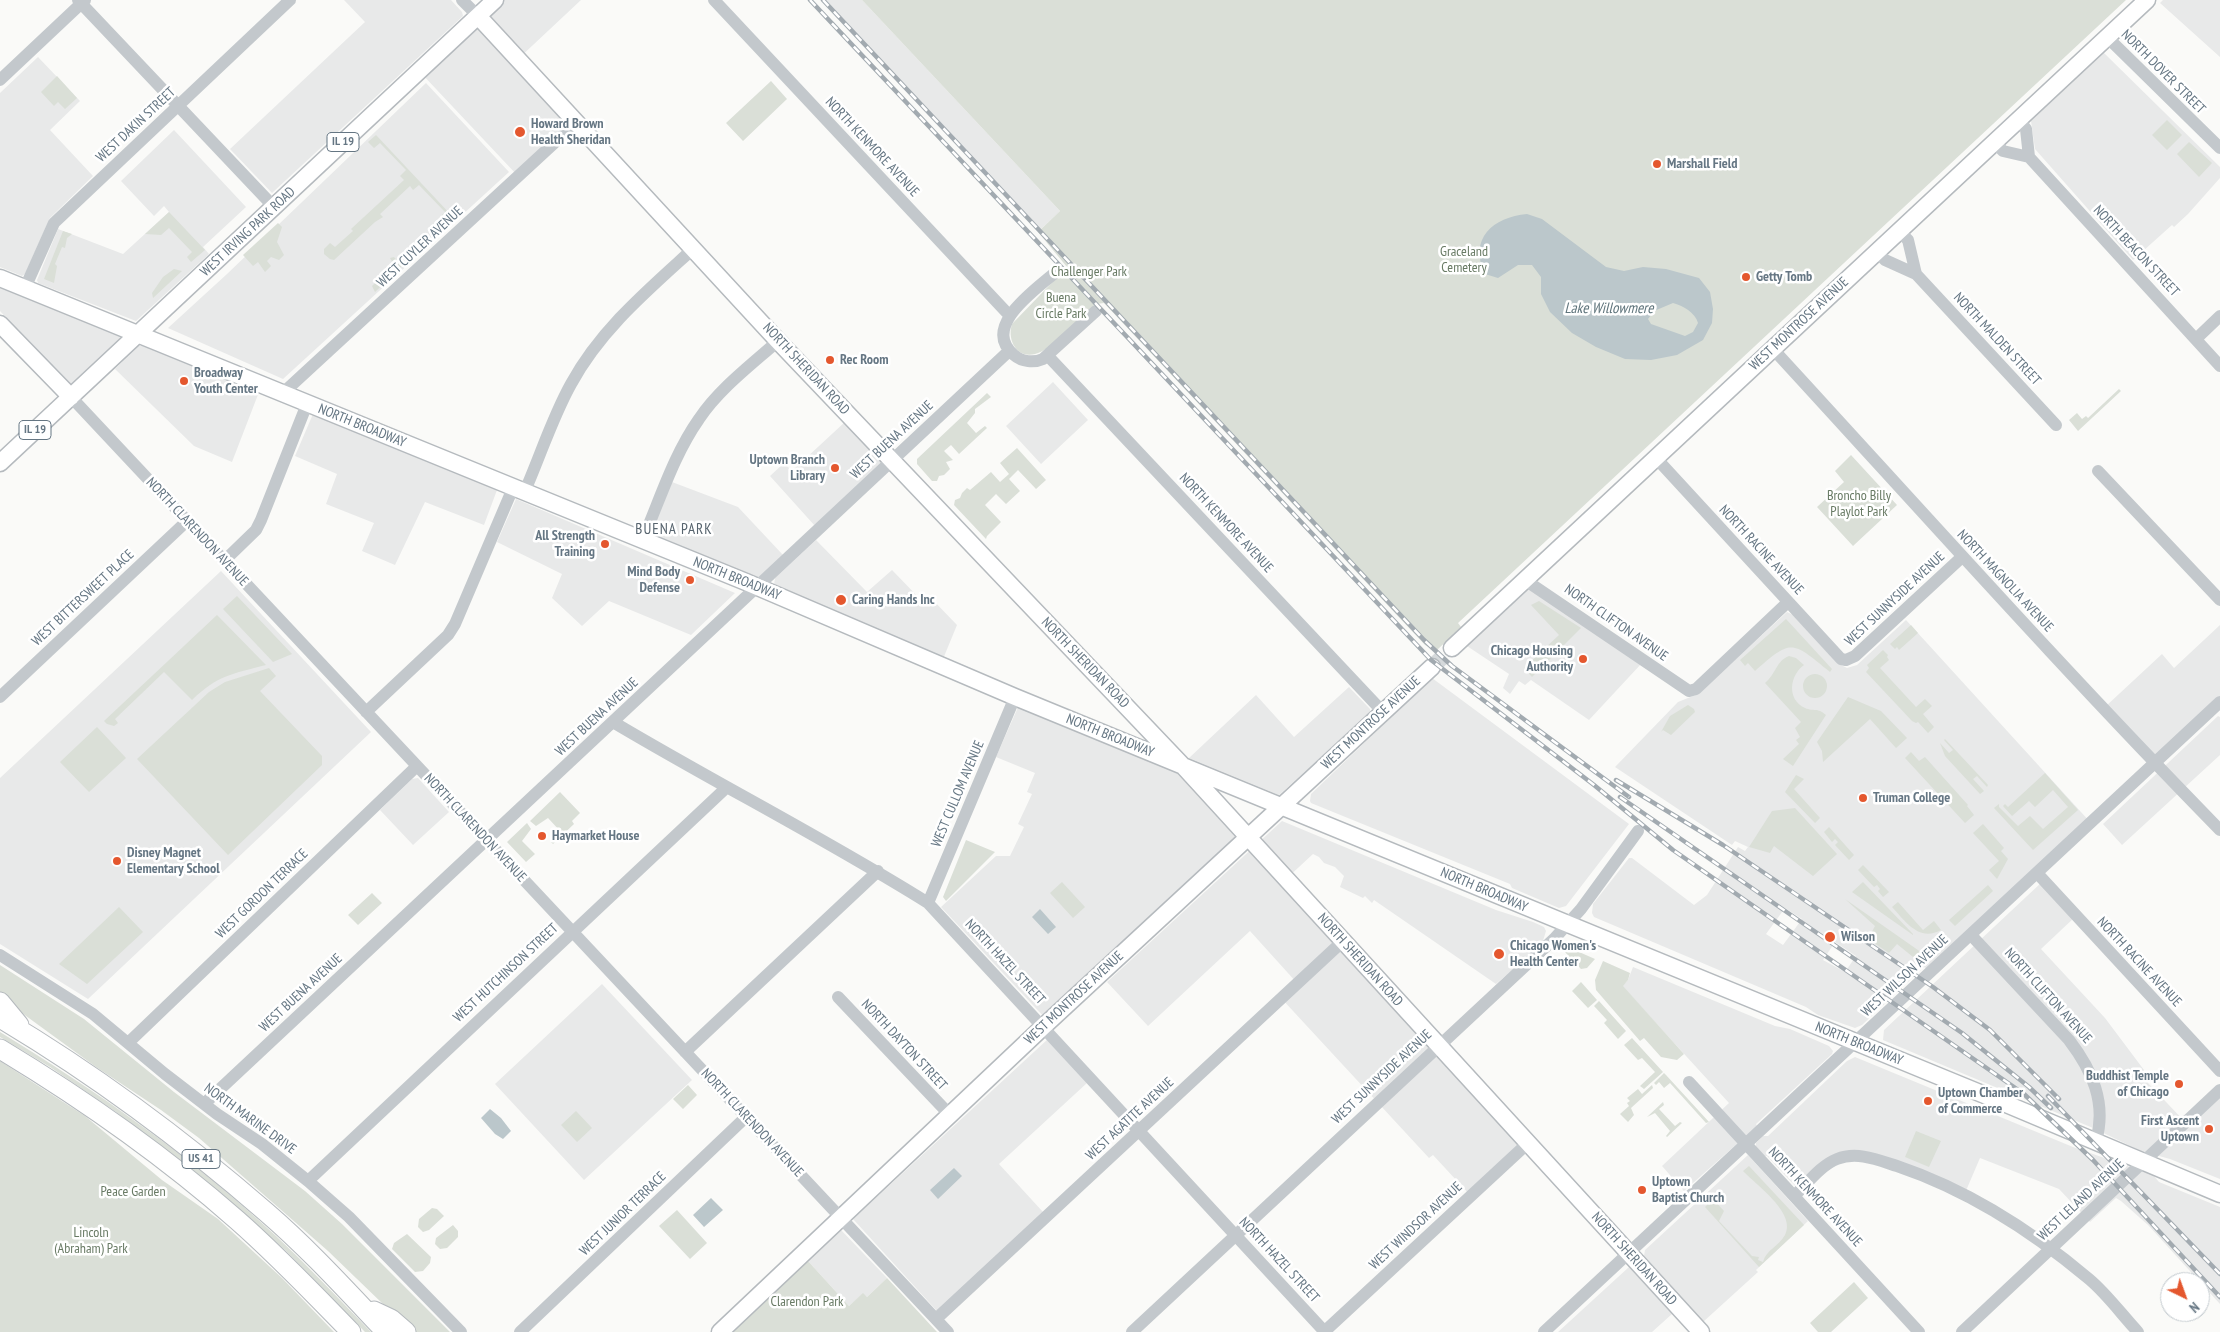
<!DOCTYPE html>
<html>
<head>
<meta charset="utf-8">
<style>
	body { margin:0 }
	#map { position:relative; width:2220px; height:1332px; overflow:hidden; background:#fafaf8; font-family:"PT Sans Narrow",sans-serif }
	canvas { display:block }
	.north { position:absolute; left:2160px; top:1272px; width:50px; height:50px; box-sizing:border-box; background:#fff; border:1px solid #c1c8cd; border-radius:50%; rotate:138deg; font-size:14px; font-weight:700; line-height:20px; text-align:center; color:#657683 }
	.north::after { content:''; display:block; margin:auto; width:18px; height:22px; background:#e4572e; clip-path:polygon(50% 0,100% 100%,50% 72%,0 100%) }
</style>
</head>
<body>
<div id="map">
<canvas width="2220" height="1332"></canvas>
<div class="north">N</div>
</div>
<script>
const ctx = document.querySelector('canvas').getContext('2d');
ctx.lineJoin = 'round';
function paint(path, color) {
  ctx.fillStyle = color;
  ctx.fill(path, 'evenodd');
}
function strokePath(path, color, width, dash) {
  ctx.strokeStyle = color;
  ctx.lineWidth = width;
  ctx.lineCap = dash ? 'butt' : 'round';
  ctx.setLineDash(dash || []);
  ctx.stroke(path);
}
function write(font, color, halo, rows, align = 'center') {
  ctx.font = font + ' "PT Sans Narrow",sans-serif';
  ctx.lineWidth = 5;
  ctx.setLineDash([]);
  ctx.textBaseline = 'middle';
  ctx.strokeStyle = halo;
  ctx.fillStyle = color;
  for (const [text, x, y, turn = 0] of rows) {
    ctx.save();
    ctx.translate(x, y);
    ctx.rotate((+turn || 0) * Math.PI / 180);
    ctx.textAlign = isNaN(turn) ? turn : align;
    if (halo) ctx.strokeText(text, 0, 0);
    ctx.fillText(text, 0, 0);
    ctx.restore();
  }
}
const built = new Path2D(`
	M344 0H451L462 12 463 16 272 193 230 149 365 22Z
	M497 0H581L517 60 575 122 517 175 420 72Z
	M824 0H862L1060 211 1040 230Z
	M2163 0H2220V57L2160 3Z
	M2104 53 2220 167V178L2188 214 2174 227 2172 225 2133 260 2035 149 2031 121Z
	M38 57 80 101 50 130 93 176 50 218 25 274 22 276 0 267V93Z
	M426 83 509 172 283 379 168 328 227 274Z
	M174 130 246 207 203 247 209 254 136 321 38 283 37 280 58 229 123 254 169 212 164 206 154 216 121 181Z
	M0 284 120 335 121 339 71 384H68L0 311Z
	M149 344 259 392 232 462 194 446 115 369 139 346Z
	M1053 382 1088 420 1041 464 1006 426Z
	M313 414 497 490 484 525 425 502 395 565 362 551 374 523 326 504 337 474 295 456Z
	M846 421 883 462 815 526 770 476 784 463 792 471Z
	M672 482 738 507 783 555 757 579 654 536 652 531Z
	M516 499 735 593 691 635 609 601 582 626 552 598 562 574 497 542Z
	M816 540 867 592 892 570 924 603 930 597 957 625 943 659 774 585 775 578Z
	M221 571 371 732 88 999 0 944V778Z
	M1529 589 1642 663 1589 720 1531 680 1525 685 1519 681 1510 694 1503 688 1509 674 1467 646Z
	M1787 612 1793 615 1837 663 1847 668 1857 665 1906 620 2091 823 1931 972 1924 967 1862 1025 1855 1028 1818 1015 1806 1007 1594 917 1592 913 1593 904 1629 858H1632L1694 905 1707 895 1738 847 1745 851 1748 847 1735 841 1732 845 1615 767 1678 702 1698 694ZM1785 908 1802 919 1783 945 1766 934ZM1835 942 1856 956 1845 972 1823 960Z
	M2220 625V702L2155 764 2105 707 2162 654 2174 668Z
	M1432 678 1629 824 1566 906 1559 908 1512 888 1510 884 1311 803 1310 801 1311 794Z
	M1349 687 1370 709V713L1279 795 1189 758 1256 695 1294 737Z
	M1019 705 1173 769 1238 840 1046 1019 941 907 996 856H1010L1024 827 1018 824 1032 794 1027 792 1035 773 996 757Z
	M2218 716 2220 717V755L2122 845 2103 824Z
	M418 778 449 812 413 845 380 810 412 779Z
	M1282 821 1496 910 1533 922 1544 927 1546 931 1542 944 1496 984 1374 900 1372 903 1365 896 1363 898 1340 887 1344 876 1335 867 1324 863 1319 857 1313 854 1285 880 1528 1143 1470 1195 1433 1155 1429 1158 1281 998 1297 983 1250 931 1148 1026 1107 982Z
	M2042 882 2075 917 2041 949 2105 1018 2144 1070 2148 1083 2187 1124 2220 1094V1179L2170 1159 2141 1151 2093 1128 1883 1040 1884 1030Z
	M1633 967 1775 1026 1790 1029 1829 1046 1833 1051 1832 1054 1756 1124 1757 1126 1684 1191 1662 1166 1729 1103 1622 986 1628 980Z
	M602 984 692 1080 584 1180 495 1084Z
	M1048 1039 1087 1083 999 1164 1043 1212 937 1311 853 1219Z
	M1855 1057 2073 1147 2153 1175 2159 1182 2220 1207V1304L2148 1225 2121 1201 2116 1198 2090 1222 2059 1189 1980 1158 1965 1193 1856 1153 1798 1189 1767 1156H1764L1756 1148V1143L1763 1136H1768L1847 1061Z
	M1748 1155 1808 1221 1756 1270 1758 1272 1703 1322 1649 1264 1644 1256 1645 1250Z
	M841 1230 887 1278 867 1297 863 1294 849 1306 808 1261Z
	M1629 1267 1672 1314 1652 1332H1558Z`);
const green = new Path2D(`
	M862 0H2126L1458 623 1461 627 1436 651 1425 645 1104 303 1096 304C1082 315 1051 351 1035 354 1016 359 1007 339 1012 324L1067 267 1038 232 1060 211Z
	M57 76 77 98 65 109 58 102 54 106 41 92Z
	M771 81 787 99 743 141 726 123Z
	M2167 120 2182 135 2167 150 2152 135Z
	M376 135 452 216 444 223 439 218 445 212 419 185 413 190 410 186 380 214 383 217 375 222 334 260 330 259 324 254V249L330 243 335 247 353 231 351 229 404 180 400 176 406 170 380 143 374 148 368 142Z
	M2189 142 2212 163 2199 177 2177 154Z
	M169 212 205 250 191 262 187 257 192 252 169 228 161 235 145 234Z
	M278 223 282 227 277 242 284 255 279 260 271 257 267 261 271 266 265 272 258 262 253 266 243 255Z
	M63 231 72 234 67 238 65 248 62 247 55 264 57 266 54 283 44 279Z
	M394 257 402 266 375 292 372 286 394 265 390 258Z
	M174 269 182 271 153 298 152 293 163 277Z
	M2119 389 2121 391 2078 431 2069 420 2077 413 2082 419 2086 416 2088 418Z
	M987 393 991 397 975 409V413L967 423 976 433 985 426 987 428 959 454 951 445 944 451 953 460 946 462 950 469 944 475 939 476 937 481H932L917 464V459Z
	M1017 448 1046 480 1036 489 1018 470 1009 479 1020 491 1006 504 996 494 985 505 1001 522 987 536 986 539 954 505 955 500 960 498 962 493 967 488 970 490 991 472 1000 482 1009 474 1000 463Z
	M1851 455 1897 505 1853 546 1817 507 1844 482 1835 471Z
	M237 596 292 654 273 662 223 609Z
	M1539 601 1581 628 1532 677 1524 668 1559 635 1531 605Z
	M217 615 266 665C232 674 218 675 192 700L164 672 115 719 118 723 114 726 107 724 104 721Z
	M1786 619 1832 669 1830 672C1792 641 1792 638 1755 671L1748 663 1745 666 1740 660Z
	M1911 625 1918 633 1899 650 1897 647 1895 649 1890 644Z
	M1883 650 1888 655 1887 657 1889 660 1880 668 1916 707 1925 699 1932 706 1923 714 1934 727 1928 733 1918 722 1916 723 1912 721 1866 672 1869 668 1867 665Z
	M1789 656 1796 658 1804 665C1790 675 1786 699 1805 708 1814 712 1817 707 1826 715L1793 766 1783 759 1799 744 1796 740 1800 737 1795 728 1801 722 1765 683C1776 674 1776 661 1789 656Z
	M269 668 276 676 260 691 322 756V765L228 855 137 759 209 692 225 682Z
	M1803 686a12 12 0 1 1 24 0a12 12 0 1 1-24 0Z
	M1848 697 1881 711 1907 738 1896 748 1870 719 1823 762 1822 751 1817 742Z
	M1688 705 1694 709 1695 712 1671 735 1663 730 1661 732 1670 716Z
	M97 727 126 758 89 792 60 762Z
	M1945 739 1988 785 1987 787 1977 776 1973 779 1984 791 1980 794 1945 756 1940 743 1949 753 1953 750 1944 740Z
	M1911 752 1919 761 1925 757 1968 805 1967 806 1974 815 1965 823 1905 758Z
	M2045 773 2078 810 2033 850 1994 808 1999 804V807L2018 826 2030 816 2043 829 2068 807 2053 790 2035 807 2029 801 2012 816 2003 806 2005 804 2008 807Z
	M1796 775 1804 779 1794 789 1820 818 1815 823 1785 792Z
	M560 792 580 813 572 821 574 824 553 844 551 842 561 832 548 818 536 826 530 821Z
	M1795 808 1837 854 1813 876 1774 846 1770 853 1749 847 1772 811Z
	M527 823 531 829 522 841 535 854 526 862 507 842Z
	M1983 824 2004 848 2001 851 2008 859 1997 879 1989 870 1999 861 1973 833Z
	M1829 827 1854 855 1849 860 1835 845 1838 842 1835 839 1832 842 1824 832Z
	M966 840 995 852 946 901 943 897Z
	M1863 865 1889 892 1883 897 1878 891 1880 889 1877 885 1874 887 1858 870Z
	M1062 882 1085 907 1073 918 1050 893Z
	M1863 882 1913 934V935L1852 892Z
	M1988 885 1993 891 1955 926 1949 920Z
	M372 893 382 903 358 925 348 915Z
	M1845 899 1925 955 1918 961 1897 944 1889 953 1868 939 1875 926Z
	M1898 902 1923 930 1934 921 1941 930C1919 942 1906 922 1892 907Z
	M119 907 143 932 87 984 59 964Z
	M1566 948H1570L1595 959 1587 968 1581 969 1563 950Z
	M1603 961 1630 973 1628 980 1623 986 1684 1054 1677 1060 1661 1057 1644 1038 1640 1041 1596 990 1595 980Z
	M0 965 84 1019 174 1092 305 1191 342 1224 450 1332H412L328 1251 199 1138 161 1110 96 1067 0 997Z
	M1581 982 1597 1000 1588 1008 1572 991Z
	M1599 1001 1626 1031 1618 1039 1604 1023 1607 1020 1594 1006Z
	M0 1032C97 1091 191 1157 275 1235 308 1266 339 1299 371 1332H365L286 1251 217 1190 116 1112 50 1067 0 1037Z
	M1632 1038 1663 1072 1644 1089 1640 1086 1655 1072 1642 1058 1638 1060 1624 1045Z
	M0 1061 85 1116 162 1180 218 1219 282 1278 334 1332H0Z
	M1664 1073 1666 1075 1709 1122 1706 1123 1670 1083 1664 1088 1659 1082 1656 1085 1654 1083Z
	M688 1085 697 1095 683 1109 673 1099Z
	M1652 1085 1653 1088 1631 1108 1634 1115 1628 1122 1620 1114 1629 1106 1627 1103 1630 1101 1627 1098 1638 1089 1642 1094Z
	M1663 1102 1664 1105 1659 1109 1675 1126 1680 1122 1682 1123 1667 1137 1666 1136 1670 1131 1655 1113 1647 1117Z
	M576 1111 592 1128 577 1142 561 1125Z
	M1916 1131 1941 1141 1929 1167 1905 1157Z
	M1749 1166 1804 1225 1759 1267 1705 1207 1713 1199 1724 1211 1719 1221 1752 1256 1759 1257 1758 1260 1763 1262C1766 1250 1779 1246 1785 1235 1797 1213 1755 1184 1743 1171Z
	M432 1208 437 1209 444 1216 429 1230 423 1232 418 1227 419 1219Z
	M677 1210 707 1243 690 1259 659 1226Z
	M453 1225 458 1231V1237L447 1248 440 1249 435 1244 436 1238Z
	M407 1234 431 1257 430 1263 423 1271 415 1272 392 1249 394 1243Z
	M808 1261 849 1306 863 1293 867 1297 887 1278 937 1332H732Z
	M1854 1282 1868 1298 1831 1332H1818L1810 1323Z`);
const water = new Path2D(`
	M1527 214 1542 219 1606 267 1624 271 1643 267 1666 269 1699 278 1710 292 1713 309 1712 323 1703 340 1677 355 1651 360 1625 359 1596 347 1572 333 1550 312 1541 294V277L1532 265H1518L1498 278 1485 274C1468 239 1493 217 1527 214ZM1673 303C1683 306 1695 312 1698 323L1693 332 1685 336 1651 324 1648 319 1654 311Z
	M1040 909 1056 927 1048 934 1032 917Z
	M490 1109 501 1118 511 1131 503 1139 495 1134 481 1118Z
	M954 1168 962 1176 938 1199 930 1190Z
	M711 1198 723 1210 704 1227 693 1215Z`);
const stream = new Path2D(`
	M119 1198 127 1188`);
const majorTunnel = new Path2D(`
	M1432 667 1452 648`);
const minor = new Path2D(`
	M78 0 274 207
	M462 0 478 16
	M714 0 1009 315
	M2107 37 2220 148
	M0 80 85 0
	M2019 120 2026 129 2029 157
	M1994 142 2003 151 2029 157 2220 366
	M1899 231 1908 240 1916 274
	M1877 252 1885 260 1916 274 2056 425
	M1057 271C1037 289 980 326 1014 355 1022 362 1034 363 1043 359L1096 311
	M25 288 54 223 290 0
	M2196 339 2220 316
	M1773 349C1921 510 2067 674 2220 830
	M1048 356 1383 712
	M283 393 577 122
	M71 397 948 1332
	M1656 458 1841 659 1846 660 1855 656 1962 557
	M2098 471 2220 600
	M524 493C540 457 552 418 571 384 601 329 648 290 694 248
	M642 541C660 500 673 456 699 419 719 389 751 365 778 341
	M224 561 256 530 261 520 307 404
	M1525 580 1689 691 1696 689 1788 602
	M0 697 187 521
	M366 712 448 635 455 624 513 488
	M613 722C717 784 826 839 928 903L1325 1332
	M2037 873 2220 1071
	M928 903 1015 697
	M1971 935 2069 1040C2092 1070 2107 1103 2096 1141
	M0 955 93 1014 165 1074 217 1114 262 1144 308 1181 349 1217 461 1332
	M838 997 949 1114
	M128 1043 417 766
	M685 1052 878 871
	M1689 1082 1919 1332
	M204 1104 1009 351
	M308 1181 726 788
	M1794 1196C1807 1184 1821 1165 1837 1159 1857 1151 1878 1160 1897 1166 1968 1190 2032 1231 2089 1279 2107 1294 2122 1315 2138 1332
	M936 1319 1343 941
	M520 1332 746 1117
	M1132 1332 1554 939 1581 909 1638 831
	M1324 1332 1528 1143
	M1544 1332 2220 702
	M1962 1332 2220 1090`);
const major = new Path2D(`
	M478 16 778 341 1183 766 1701 1332
	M0 278 746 582 1015 697 1992 1098 2220 1194
	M0 324 71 397
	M0 463 495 0
	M1452 648 2147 0
	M720 1332 1044 1026 1432 667`);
const highway = new Path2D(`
	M0 1002 19 1025
	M0 1018C94 1074 183 1140 266 1212 309 1249 347 1291 386 1332
	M0 1049C83 1099 164 1156 237 1220 277 1255 314 1294 351 1332
	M374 1311 391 1319 406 1332`);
const rail = new Path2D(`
	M810 0 1431 660 1594 785 1673 850 2024 1094 2093 1160 2220 1297
	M823 0 1424 640 1452 666 1629 797
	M1616 780 1723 845 1933 987 1990 1030 2059 1099
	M1620 797 1962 1033 2029 1087 2051 1108
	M2048 1096 2220 1274`);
const markers = [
	[520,132,6,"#e4572e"],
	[1657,164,5,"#e4572e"],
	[1746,277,5,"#e4572e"],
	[830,360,5,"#e4572e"],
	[184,381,5,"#e4572e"],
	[835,468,5,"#e4572e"],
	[605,544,5,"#e4572e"],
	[690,580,5,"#e4572e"],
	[841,600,6,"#e4572e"],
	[1583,659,5,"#e4572e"],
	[1863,798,5,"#e4572e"],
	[542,836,5,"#e4572e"],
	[117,861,5,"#e4572e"],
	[1830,937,6,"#e4572e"],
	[1499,954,6,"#e4572e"],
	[2179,1084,5,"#e4572e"],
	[1928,1101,5,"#e4572e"],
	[2209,1129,5,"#e4572e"],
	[1642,1190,5,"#e4572e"]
];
const shields = [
	[343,142,32],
	[35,430,32],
	[201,1159,38]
];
const shieldNames = [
	["IL 19",343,142],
	["IL 19",35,430],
	["US 41",201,1159]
];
const streetNames = [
	["NORTH DOVER STREET",2163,72,45],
	["WEST DAKIN STREET",136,125,-43],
	["NORTH KENMORE AVENUE",872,147,47],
	["WEST IRVING PARK ROAD",248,232,-43],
	["WEST CUYLER AVENUE",420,247,-43],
	["NORTH BEACON STREET",2136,251,47],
	["WEST MONTROSE AVENUE",1799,324,-43],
	["NORTH MALDEN STREET",1997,339,47],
	["NORTH SHERIDAN ROAD",806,369,47],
	["NORTH BROADWAY",362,426,22],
	["WEST BUENA AVENUE",892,440,-43],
	["NORTH KENMORE AVENUE",1226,523,47],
	["NORTH CLARENDON AVENUE",197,532,47],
	["NORTH RACINE AVENUE",1761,550,47],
	["NORTH BROADWAY",737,579,22],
	["NORTH MAGNOLIA AVENUE",2005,581,47],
	["WEST BITTERSWEET PLACE",83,598,-43],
	["WEST SUNNYSIDE AVENUE",1895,599,-43],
	["NORTH CLIFTON AVENUE",1616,623,35],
	["NORTH SHERIDAN ROAD",1085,663,46],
	["WEST BUENA AVENUE",597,717,-43],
	["WEST MONTROSE AVENUE",1371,723,-43],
	["NORTH BROADWAY",1110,736,22],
	["WEST CULLOM AVENUE",958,794,-67],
	["NORTH CLARENDON AVENUE",475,828,47],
	["NORTH BROADWAY",1484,890,23],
	["WEST GORDON TERRACE",262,894,-44],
	["NORTH SHERIDAN ROAD",1360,960,48],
	["NORTH HAZEL STREET",1005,962,47],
	["NORTH RACINE AVENUE",2139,962,47],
	["WEST HUTCHINSON STREET",506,973,-43],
	["WEST WILSON AVENUE",1905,976,-43],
	["WEST BUENA AVENUE",301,993,-43],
	["NORTH CLIFTON AVENUE",2048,996,48],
	["WEST MONTROSE AVENUE",1074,998,-43],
	["NORTH BROADWAY",1859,1044,22],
	["NORTH DAYTON STREET",904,1045,47],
	["WEST SUNNYSIDE AVENUE",1382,1077,-43],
	["NORTH MARINE DRIVE",250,1119,36],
	["WEST AGATITE AVENUE",1130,1119,-43],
	["NORTH CLARENDON AVENUE",752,1123,47],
	["NORTH KENMORE AVENUE",1815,1197,47],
	["WEST LELAND AVENUE",2081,1200,-43],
	["WEST JUNIOR TERRACE",623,1214,-44],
	["WEST WINDSOR AVENUE",1416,1226,-43],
	["NORTH SHERIDAN ROAD",1634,1259,48],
	["NORTH HAZEL STREET",1279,1260,47]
];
const poiNames = [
	["Howard Brown",531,124],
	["Health Sheridan",531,140],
	["Marshall Field",1667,164],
	["Getty Tomb",1756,277],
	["Rec Room",840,360],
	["Broadway",194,373],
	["Youth Center",194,389],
	["Uptown Branch",825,460,"right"],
	["Library",825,476,"right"],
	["All Strength",595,536,"right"],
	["Training",595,552,"right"],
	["Mind Body",680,572,"right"],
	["Defense",680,588,"right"],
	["Caring Hands Inc",852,600],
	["Chicago Housing",1573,651,"right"],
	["Authority",1573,667,"right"],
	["Truman College",1873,798],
	["Haymarket House",552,836],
	["Disney Magnet",127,853],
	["Elementary School",127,869],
	["Wilson",1841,937],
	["Chicago Women's",1510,946],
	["Health Center",1510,962],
	["Buddhist Temple",2169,1076,"right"],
	["of Chicago",2169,1092,"right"],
	["Uptown Chamber",1938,1093],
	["of Commerce",1938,1109],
	["First Ascent",2199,1121,"right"],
	["Uptown",2199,1137,"right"],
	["Uptown",1652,1182],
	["Baptist Church",1652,1198]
];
const parkNames = [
	["Graceland",1464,252],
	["Cemetery",1464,268],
	["Challenger Park",1089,272],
	["Buena",1061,298],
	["Circle Park",1061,314],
	["Broncho Billy",1859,496],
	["Playlot Park",1859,512],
	["Peace Garden",133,1192],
	["Lincoln",91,1233],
	["(Abraham) Park",91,1249],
	["Clarendon Park",807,1302]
];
const waterNames = [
	["Lake Willowmere",1609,309]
];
const neighbourhoodNames = [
	["BUENA PARK",674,530]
];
paint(built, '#e8e9e9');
paint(green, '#dadfd7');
paint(water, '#bbc7cb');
strokePath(stream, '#bbc7cb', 2.5);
strokePath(majorTunnel, '#d5d9db', 16, [16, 8]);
strokePath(major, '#b5babe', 19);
strokePath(highway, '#b4b9bd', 21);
strokePath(minor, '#c3c8cc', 12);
strokePath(major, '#fff', 16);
strokePath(highway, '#fff', 19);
strokePath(rail, '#a2aab0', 4.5);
strokePath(rail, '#fff', 2.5, [8]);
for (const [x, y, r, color] of markers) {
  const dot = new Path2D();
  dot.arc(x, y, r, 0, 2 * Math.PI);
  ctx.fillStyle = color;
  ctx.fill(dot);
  strokePath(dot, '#fff', 2);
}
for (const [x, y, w] of shields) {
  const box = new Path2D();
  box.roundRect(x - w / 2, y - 9.5, w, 19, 4);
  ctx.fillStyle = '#fff';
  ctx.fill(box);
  strokePath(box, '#657683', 1);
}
write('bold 12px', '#657683', null, shieldNames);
write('14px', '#657683', '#fff', streetNames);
write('bold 14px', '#657683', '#fff', poiNames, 'left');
write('14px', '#687a64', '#fff', parkNames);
write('italic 15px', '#60757c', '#fff', waterNames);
ctx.letterSpacing = '1px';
write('15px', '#57646e', '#fff', neighbourhoodNames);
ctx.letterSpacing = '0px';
</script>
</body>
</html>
